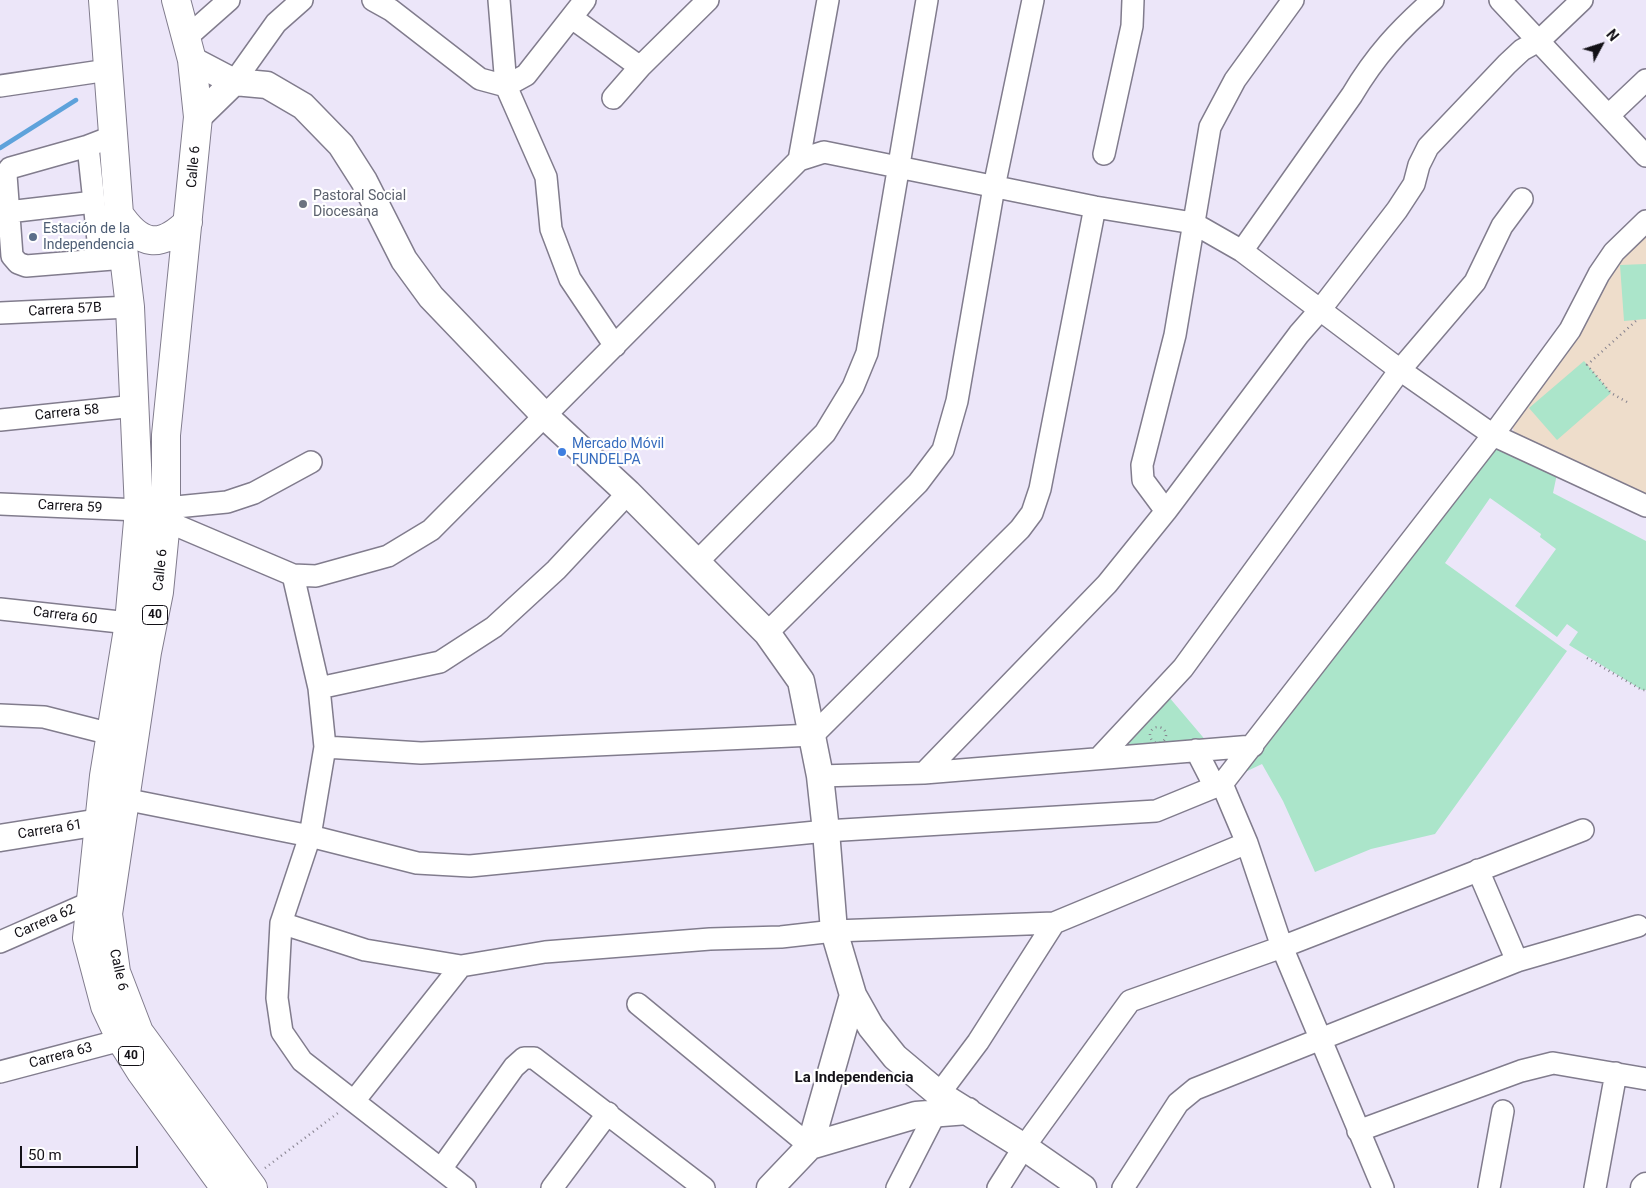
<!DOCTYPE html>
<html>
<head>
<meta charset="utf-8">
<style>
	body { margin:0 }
	#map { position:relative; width:1646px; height:1188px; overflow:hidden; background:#ece6f9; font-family:Roboto,sans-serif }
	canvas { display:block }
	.north { position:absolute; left:1576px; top:20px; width:50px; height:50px; -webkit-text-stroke:4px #fff; paint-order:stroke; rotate:50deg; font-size:14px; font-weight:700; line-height:20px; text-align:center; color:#131117 }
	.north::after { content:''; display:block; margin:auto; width:18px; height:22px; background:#131117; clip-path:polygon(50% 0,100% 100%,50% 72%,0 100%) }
	.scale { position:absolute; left:20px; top:1146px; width:118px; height:22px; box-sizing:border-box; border:2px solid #131117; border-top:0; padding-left:6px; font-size:15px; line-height:18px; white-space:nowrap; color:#131117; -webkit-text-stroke:4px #fff; paint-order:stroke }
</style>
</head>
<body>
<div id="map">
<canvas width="1646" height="1188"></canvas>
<div class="north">N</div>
<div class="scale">50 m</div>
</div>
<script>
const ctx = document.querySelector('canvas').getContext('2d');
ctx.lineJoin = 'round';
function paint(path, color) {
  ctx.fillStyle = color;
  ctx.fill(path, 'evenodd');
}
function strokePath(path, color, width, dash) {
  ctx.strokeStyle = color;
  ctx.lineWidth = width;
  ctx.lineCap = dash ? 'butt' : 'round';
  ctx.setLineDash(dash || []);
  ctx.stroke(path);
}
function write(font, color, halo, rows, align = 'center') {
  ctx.font = font + ' Roboto,sans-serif';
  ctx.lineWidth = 4.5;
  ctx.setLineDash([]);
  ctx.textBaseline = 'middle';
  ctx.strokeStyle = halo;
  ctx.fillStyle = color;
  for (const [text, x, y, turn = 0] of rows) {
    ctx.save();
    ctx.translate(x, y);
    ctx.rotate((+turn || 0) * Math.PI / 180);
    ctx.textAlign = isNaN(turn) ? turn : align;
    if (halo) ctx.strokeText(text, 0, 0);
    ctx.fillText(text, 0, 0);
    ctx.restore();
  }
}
const education = new Path2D(`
	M1646 230V501L1515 439 1512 423 1621 256Z`);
const green = new Path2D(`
	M1646 264V319L1624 321 1620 265Z
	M1584 361 1611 393 1557 440 1529 408Z
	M1494 445 1557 474 1553 493 1646 541V690H1642L1569 645 1578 632 1567 624 1557 637 1515 606 1556 549 1540 537 1541 534 1490 498 1445 563 1567 651 1435 834 1371 849 1315 872 1283 801 1262 764 1243 773Z
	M1163 690 1213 749 1100 757Z`);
const stream = new Path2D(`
	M0 148 76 100`);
const path = new Path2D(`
	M1627 402 1611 393 1587 365 1637 320
	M1587 658 1642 690H1646
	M1150 735a8 8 0 1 1 16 0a8 8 0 1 1-16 0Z
	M265 1168 338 1113`);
const minor = new Path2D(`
	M373 0 391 10 480 79 506 86 526 75 585 0
	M499 0 506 86 546 177 551 229 570 279 615 346
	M1500 0 1646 156
	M572 18 640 67
	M186 38 229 0
	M234 82 276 23 302 0
	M0 86 108 70
	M613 98 640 67 708 0
	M1609 115 1646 80
	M114 136 88 146 10 168 6 175 12 256 18 263 26 266 125 258
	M1104 154 1132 26 1133 0
	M799 160 828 0
	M94 202 100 260
	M8 212 94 202 88 146
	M1242 251 1352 95C1375 56 1399 30 1433 0
	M0 313 130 307
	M0 420 135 406
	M0 504 139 510
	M166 508 227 502 254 493 311 462
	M1166 511 1143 480 1142 465 1175 335 1210 127 1235 80 1293 0
	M166 521 293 575 316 576 388 556 431 530 799 160 824 152 1095 207 1193 223 1242 251 1400 370 1493 435 1646 506
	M696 563 825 433 853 387 867 353 927 0
	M293 575 319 688 325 747 310 836 281 923 277 998 282 1032 302 1061 465 1188
	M0 609 129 623
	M767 633 918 483 943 450 957 401 994 187 1033 0
	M319 688 440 662 494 627 556 570 628 493
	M0 715 44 717 111 734
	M325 747 421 753 813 735 1020 529 1032 513 1040 489 1095 207
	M1196 750 1215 787
	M1100 757 1183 668 1400 370 1475 282 1502 226 1522 199
	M924 773 1107 584 1166 511 1299 334 1320 310 1397 210 1414 184 1419 165 1428 147 1507 64 1522 50 1540 40 1582 0
	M820 776 924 773 1253 746
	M1222 784 1247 843 1282 947 1383 1188
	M124 799 310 836 417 863 470 866 826 831 1156 811 1222 784 1493 435 1570 330 1599 274 1614 252 1646 221
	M1478 870 1517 961
	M281 923 365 950 461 966 545 952 710 939 781 937 834 931 1054 923 1247 843
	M0 942 89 903
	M638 1004 810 1146
	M0 1072 121 1040
	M939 1094 978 1042 1054 923
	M354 1101 461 966
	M1358 1131 1521 1071 1553 1063 1646 1079
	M441 1169 514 1067 524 1058H534L704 1188
	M552 1188 608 1113
	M897 1188 935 1114
	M998 1188 1024 1147 1130 1001 1282 947 1583 830
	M1123 1188 1178 1103 1195 1089 1517 961 1638 926
	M1489 1188 1503 1111
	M1595 1188 1616 1073`);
const major = new Path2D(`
	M192 60 234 82 267 85 303 106 341 145 364 181 404 260 431 297 546 417 628 493 767 633 801 681 820 776 826 831 834 931 853 995 871 1027 895 1057 939 1094 1024 1147 1083 1188
	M198 117 234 82
	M0 838 100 822
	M810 1146 916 1115 968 1111
	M770 1188 810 1146 853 995
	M1644 1188 1646 1186`);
const highway = new Path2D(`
	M103 0 119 214 130 307 139 510 129 623 104 776 87 938 105 1006 121 1040 141 1072 225 1188
	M176 0 192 60 198 117 166 435V521L159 592 147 652 108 914 116 972 139 1032 253 1188
	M119 214C141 246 160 249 188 222`);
const markers = [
	[303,204,5,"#6b7280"],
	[33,237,5,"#5c6f8a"],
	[562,452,5,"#3f7fe0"]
];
const shields = [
	[155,615,25],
	[131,1056,25]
];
const shieldNames = [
	["40",155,615],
	["40",131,1056]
];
const streetNames = [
	["Calle 6",194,167,-85],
	["Carrera 57B",65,310,-3],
	["Carrera 58",67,413,-6],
	["Carrera 59",70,507,3],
	["Calle 6",161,570,-84],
	["Carrera 60",65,616,7],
	["Carrera 61",50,830,-9],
	["Carrera 62",45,922,-24],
	["Calle 6",118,970,77],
	["Carrera 63",61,1056,-15]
];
const worshipNames = [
	["Pastoral Social",313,196],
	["Diocesana",313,212]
];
const serviceNames = [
	["Estación de la",43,229],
	["Independencia",43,245]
];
const shopNames = [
	["Mercado Móvil",572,444],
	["FUNDELPA",572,460]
];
const neighbourhoodNames = [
	["La Independencia",854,1078]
];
paint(education, '#eeddcb');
paint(green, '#abe5ca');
strokePath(stream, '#5ea2db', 4.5);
strokePath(minor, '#817c8d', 24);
strokePath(major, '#817c8d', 29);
strokePath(highway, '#817c8d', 30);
strokePath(path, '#86828e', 2.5, [1, 4]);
strokePath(minor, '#fff', 21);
strokePath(major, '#fff', 26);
strokePath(highway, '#fff', 28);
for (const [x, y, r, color] of markers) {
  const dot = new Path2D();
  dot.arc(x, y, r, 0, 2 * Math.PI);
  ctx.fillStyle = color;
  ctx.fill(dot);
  strokePath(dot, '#fff', 2);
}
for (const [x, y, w] of shields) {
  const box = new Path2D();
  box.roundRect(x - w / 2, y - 9.5, w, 19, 4);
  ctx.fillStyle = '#fff';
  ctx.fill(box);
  strokePath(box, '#131117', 1);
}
write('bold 12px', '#131117', null, shieldNames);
write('14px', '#131117', '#fff', streetNames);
write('14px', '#5b616d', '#fff', worshipNames, 'left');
write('14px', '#4e5e75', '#fff', serviceNames, 'left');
write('14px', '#366cbe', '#fff', shopNames, 'left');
write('bold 15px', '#131117', '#fff', neighbourhoodNames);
</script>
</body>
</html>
